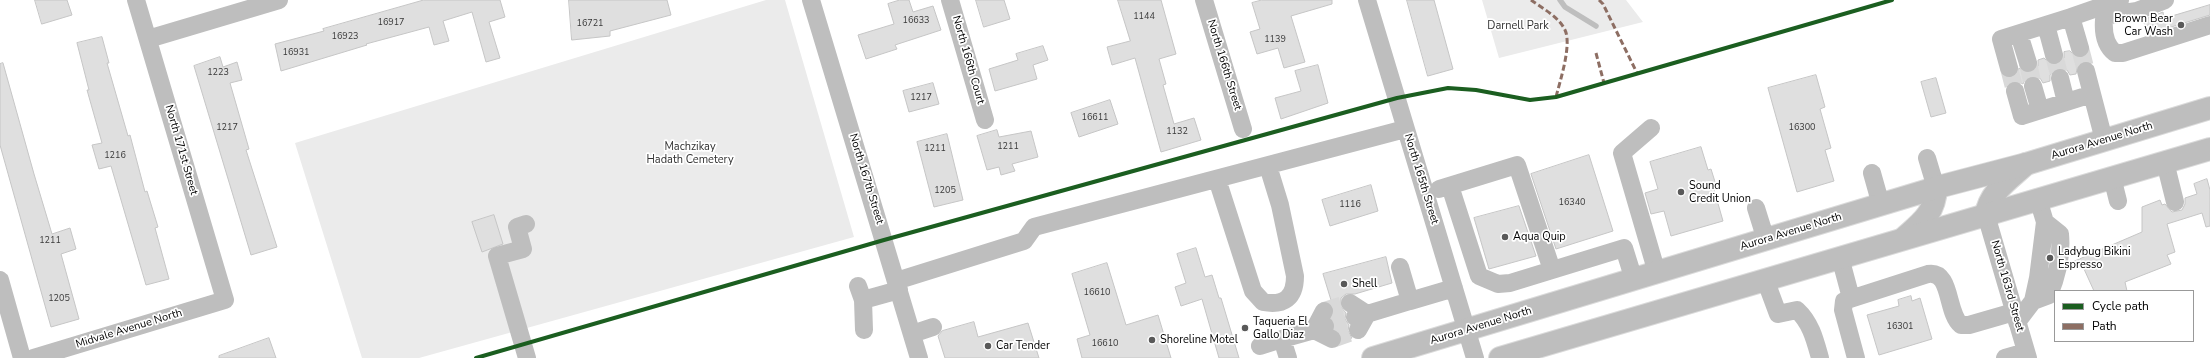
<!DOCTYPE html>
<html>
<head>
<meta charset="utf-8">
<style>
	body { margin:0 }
	#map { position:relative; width:2210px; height:358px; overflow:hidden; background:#fff; font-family:"Nunito Sans",sans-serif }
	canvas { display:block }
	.legend { position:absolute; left:2054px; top:290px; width:140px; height:52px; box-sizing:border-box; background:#fff; border:1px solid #999; margin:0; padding:5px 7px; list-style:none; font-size:12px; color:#000 }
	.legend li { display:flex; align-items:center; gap:8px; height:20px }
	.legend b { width:20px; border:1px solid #999 }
</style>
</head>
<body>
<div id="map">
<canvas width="2210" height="358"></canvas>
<ul class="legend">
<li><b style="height:5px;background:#1b5e20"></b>Cycle path</li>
<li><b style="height:5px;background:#8d6e63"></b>Path</li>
</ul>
</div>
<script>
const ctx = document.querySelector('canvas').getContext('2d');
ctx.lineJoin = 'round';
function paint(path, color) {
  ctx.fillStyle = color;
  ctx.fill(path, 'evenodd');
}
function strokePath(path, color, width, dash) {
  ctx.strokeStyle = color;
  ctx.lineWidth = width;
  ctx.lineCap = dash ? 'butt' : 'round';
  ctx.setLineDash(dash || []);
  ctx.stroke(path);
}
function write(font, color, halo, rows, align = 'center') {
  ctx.font = font + ' "Nunito Sans",sans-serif';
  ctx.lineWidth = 3.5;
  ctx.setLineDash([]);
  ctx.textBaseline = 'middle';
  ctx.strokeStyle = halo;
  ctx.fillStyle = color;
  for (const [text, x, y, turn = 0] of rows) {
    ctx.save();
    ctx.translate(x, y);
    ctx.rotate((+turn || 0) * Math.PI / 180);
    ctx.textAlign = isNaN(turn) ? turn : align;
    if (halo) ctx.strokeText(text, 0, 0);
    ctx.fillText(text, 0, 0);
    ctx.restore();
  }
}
const green = new Path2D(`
	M766 0H785L854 237 419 358H362L295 143Z
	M1482 0H1626L1643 22 1499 58Z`);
const stream = new Path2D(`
	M1560 0 1565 7 1596 26`);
const building = new Path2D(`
	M35 0H67L72 15 42 24Z
	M424 0H500L505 17 489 22 500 58 486 62 472 12 443 21 449 41 434 45 429 27 366 44 367 45 281 71 275 44 324 31 323 29Z
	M569 0H667L671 15 610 31V36L572 40Z
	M900 0H909L913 12 933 6 941 30 895 45 897 49 866 59 858 35 894 24 888 4Z
	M976 0H1004L1010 19 984 27Z
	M1118 0H1161L1176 54 1159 59 1166 84 1163 85 1174 124 1194 118 1201 140 1161 152 1135 58 1112 65 1107 47 1130 41Z
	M1262 0H1332V4L1291 16 1305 62 1284 68 1278 48 1257 54 1250 32 1260 29 1252 3Z
	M1407 0H1434L1453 69 1428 76Z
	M2210 5V15L2155 32 2152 24 2145 26 2143 20 2163 12 2164 18Z
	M102 37 109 63H107L128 136 130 135 145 192 147 191 158 227 155 228 169 279 146 285 111 166 99 169 92 145 102 143 87 90H89L77 43Z
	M1043 46 1048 60 1033 65 1037 79 995 91 989 69 1018 60 1016 54Z
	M2070 51 2077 58 2086 56 2087 61 2078 64 2076 74 2070 75 2067 70 2058 68 2050 75V81L2043 83 2040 78 2030 76 2025 79 2023 84 2017 81 2008 83 2007 78 2016 76 2019 68 2025 73H2031L2038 66V60L2044 58 2051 65H2057L2064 58V52Z
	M220 57 223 67 237 62 242 80 230 83 249 149 246 150 277 247 251 255 194 66Z
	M3 63 34 174 52 234 70 228 76 249 61 254 79 319 51 327 0 145V64Z
	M1318 65 1328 103 1281 119 1275 98 1301 91 1295 71Z
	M1816 75 1825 107 1820 109 1831 148 1825 150 1834 181 1797 192 1768 88Z
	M1936 78 1946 113 1931 117 1921 82Z
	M933 83 939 104 909 112 903 91Z
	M1110 100 1118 124 1079 137 1071 113Z
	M997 130 999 137 1031 131 1038 157 1012 164 1015 171 1001 175 999 167 987 170 977 136Z
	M947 134 963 200 934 207 917 142Z
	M1701 147 1708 170 1711 169 1716 185 1713 186 1723 221 1671 236 1664 211 1651 214 1645 193 1658 189 1650 162Z
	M1589 155 1613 231 1556 249 1531 174Z
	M2207 179 2210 190V226L2206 227 2202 213 2167 224 2175 252 2167 255 2171 264 2125 282 2127 291H2094L2084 269 2070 263 2142 232V207L2160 200 2162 205 2165 204 2172 212 2182 210 2185 204V198L2197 194 2194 184Z
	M1371 185 1378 211 1330 226 1322 200Z
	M1519 206 1536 256 1489 269 1474 218Z
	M494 215 503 244 482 252 472 222Z
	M1196 248 1205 277 1212 275 1219 298H1221L1239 358H1219L1202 299 1181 306 1175 287 1186 283 1177 254Z
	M1386 257 1392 283 1355 294H1346L1341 298V307L1346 313 1345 319 1349 325 1348 331 1352 338 1342 341 1341 334 1335 329V323L1332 318 1334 310 1323 274Z
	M1107 263 1126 325 1158 315 1171 358H1082L1077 339 1090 335 1072 274Z
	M1911 296 1912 301 1920 298 1932 339 1879 355 1867 315 1899 306 1898 300Z
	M974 322 978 337 1028 323 1039 358H945L938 336 942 331Z
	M269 338 276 358H219V356Z`);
const minorTunnel = new Path2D(`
	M2080 48 2086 71
	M2054 55 2060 78
	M2028 63 2033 86
	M2009 68 2015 91
	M1324 311 1350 303
	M1328 325 1354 317
	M1332 339 1358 330`);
const minor = new Path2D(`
	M811 0 919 358
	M950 0 985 120
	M1204 0 1243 129
	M1367 0 1475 358
	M2165 0 2137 11 2110 15 2104 20C2103 33 2105 45 2115 53H2123L2210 25
	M2046 25 2054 55
	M2019 34 2028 63
	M148 39 279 0
	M2080 48 2071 17 2120 0
	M2009 68 2001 39 2071 17
	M2086 71 2104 140
	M2060 78 2066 102
	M2033 86 2040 110
	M2015 91 2022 116 2092 94
	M1651 128 1622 153 1657 273
	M1927 158 1936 188
	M2165 162 2175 202
	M1872 173 1881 205
	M2112 177 2118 201
	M1217 179 1253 291 1263 302C1284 306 1295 298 1295 276L1280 205 1268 166
	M1450 186 1479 276 1498 284 1510 283 1624 248 1634 280
	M1439 189 1517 165 1552 270
	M1756 208 1766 240
	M1986 215 2028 358
	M526 224 517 227 523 249 497 256 527 358
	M1840 257 1851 298
	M1765 279 1778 314 1797 310C1811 323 1815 340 1820 358
	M0 280 22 358
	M896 281 1024 241 1034 227 1405 129
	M858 286 863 300 864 330
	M863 300 899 290
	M1410 301 1454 288
	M2033 301 2049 295C2057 276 2062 255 2060 234L2045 222
	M1350 303 1367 314 1410 301 1400 267
	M1324 311 1314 330 1325 326
	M1355 317 1367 314 1358 330
	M2017 322 2033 301 2038 278 2045 222 2038 199
	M912 334 933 327
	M1260 346 1282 339
	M33 358 225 300 136 0
	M1288 358 1282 339 1314 330 1332 339
	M1856 358 1843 310 1844 301 1928 274C1952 270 1946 313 1961 325H1969L2014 312
	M2005 358 2026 352`);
const major = new Path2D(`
	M1986 215C1989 192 2010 179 2026 164
	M1904 238C1922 222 1935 213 1936 188`);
const highway = new Path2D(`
	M1373 358 1942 186 2026 164 2210 108
	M1500 358 2210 149`);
const quiet = new Path2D(`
	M1531 0C1542 8 1559 17 1565 30 1572 45 1560 81 1556 97
	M1599 0 1603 4 1637 73
	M1596 53 1604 83`);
const cycleway = new Path2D(`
	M476 358 884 240 1397 98 1448 88 1476 90 1530 100 1556 97 1892 0`);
const markers = [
	[2181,25,4,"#595959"],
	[1681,192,4,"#595959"],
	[1505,237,4,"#595959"],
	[2050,258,4,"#595959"],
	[1344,284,4,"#595959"],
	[1245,328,4,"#595959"],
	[1152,340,4,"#595959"],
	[988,346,4,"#595959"]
];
const numberNames = [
	["1144",1144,17],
	["16633",916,21],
	["16917",391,23],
	["16721",590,24],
	["16923",345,37],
	["1139",1275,40],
	["16931",296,53],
	["1223",218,73],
	["1217",921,98],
	["16611",1095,118],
	["1217",227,128],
	["16300",1802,128],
	["1132",1177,132],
	["1211",1008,147],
	["1211",935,149],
	["1216",115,156],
	["1205",945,191],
	["16340",1572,203],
	["1116",1350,205],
	["1211",50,241],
	["16610",1097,293],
	["1205",59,299],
	["16301",1900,327],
	["16610",1105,344]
];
const poiNames = [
	["Brown Bear",2173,19,"right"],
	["Car Wash",2173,32,"right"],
	["Sound",1689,186],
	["Credit Union",1689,199],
	["Aqua Quip",1513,237],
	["Ladybug Bikini",2058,252],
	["Espresso",2058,265],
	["Shell",1352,284],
	["Taqueria El",1253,322],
	["Gallo Diaz",1253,335],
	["Shoreline Motel",1160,340],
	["Car Tender",996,346]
];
const parkNames = [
	["Darnell Park",1518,26],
	["Machzikay",690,147],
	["Hadath Cemetery",690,160]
];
const streetNames = [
	["North 166th Court",968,60,74],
	["North 166th Street",1224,65,73],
	["Aurora Avenue North",2102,141,-17],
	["North 171st Street",181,150,74],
	["North 167th Street",866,179,73],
	["North 165th Street",1421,179,73],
	["Aurora Avenue North",1791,232,-17],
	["North 163rd Street",2007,286,74],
	["Aurora Avenue North",1481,326,-17],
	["Midvale Avenue North",129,329,-17]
];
paint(green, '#ebebeb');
strokePath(stream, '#bebebe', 5.5);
paint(building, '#dfdfdf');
strokePath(building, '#c6c6c6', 1);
strokePath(minorTunnel, '#d9d9d9', 18, [18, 9]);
strokePath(major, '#dbdbdb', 24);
strokePath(highway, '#dbdbdb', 24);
strokePath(minor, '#bebebe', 18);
strokePath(major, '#bebebe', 22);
strokePath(highway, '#bebebe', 22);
strokePath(quiet, '#8d6e63', 3, [6, 3]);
strokePath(cycleway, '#1b5e20', 4);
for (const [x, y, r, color] of markers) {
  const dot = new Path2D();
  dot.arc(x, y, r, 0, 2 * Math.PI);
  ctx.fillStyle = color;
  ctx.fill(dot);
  strokePath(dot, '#fff', 1.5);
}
write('9px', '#383838', null, numberNames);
write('11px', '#000', '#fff', poiNames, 'left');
write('11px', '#323232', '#fff', parkNames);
write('11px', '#000', '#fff', streetNames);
</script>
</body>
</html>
